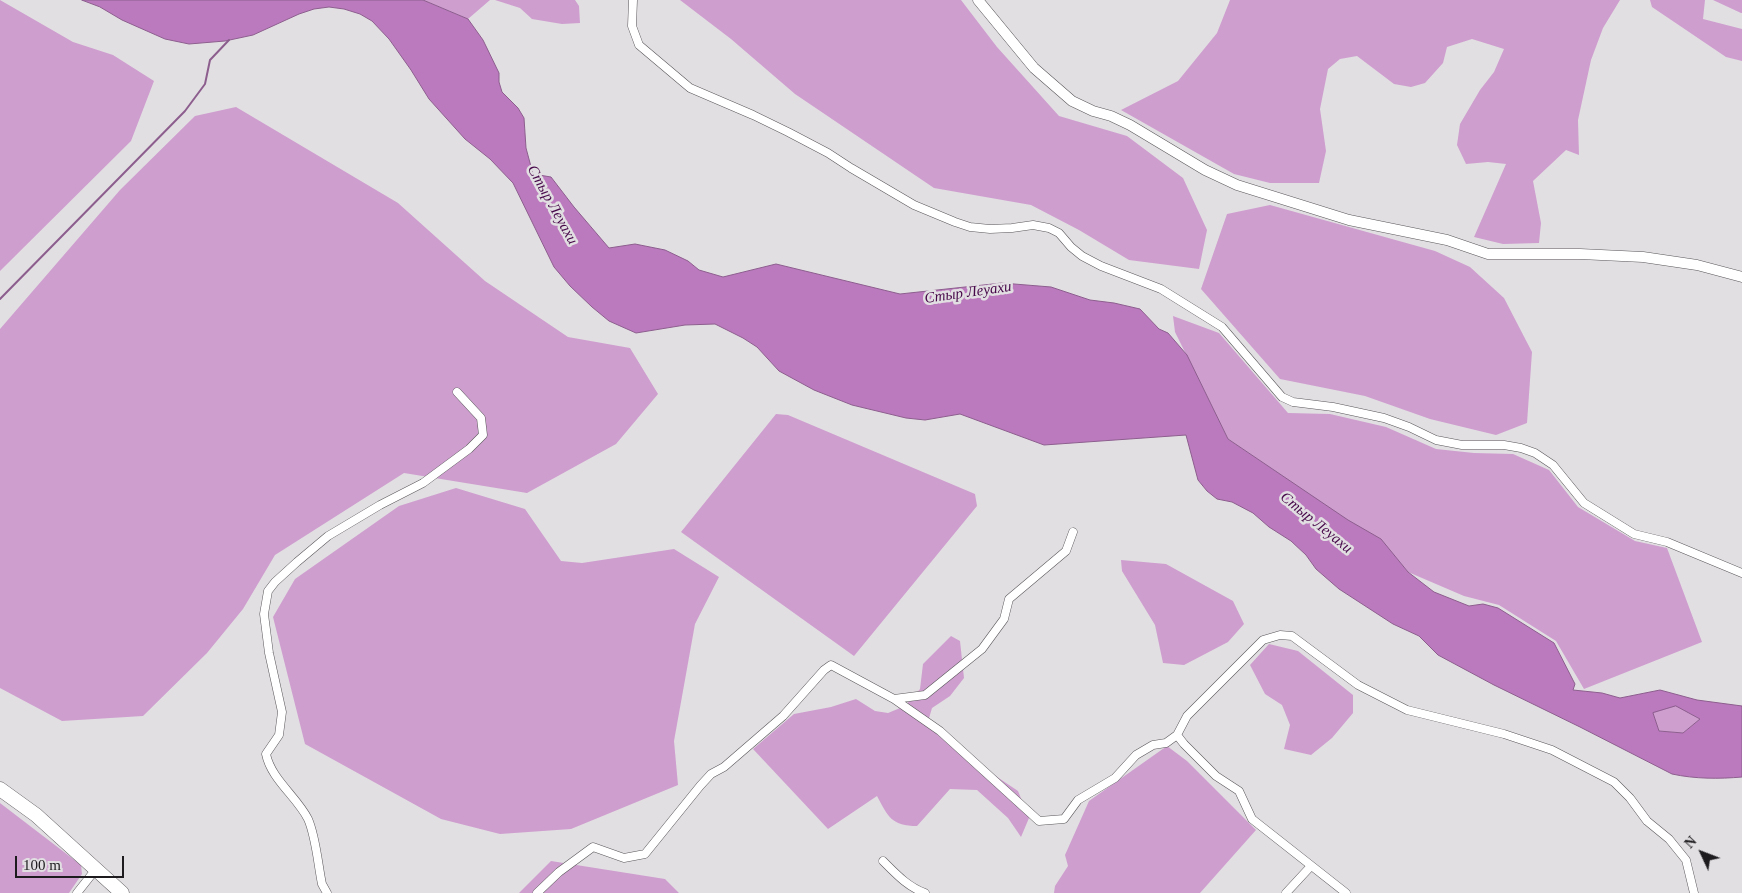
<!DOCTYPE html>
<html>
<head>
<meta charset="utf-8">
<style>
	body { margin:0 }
	#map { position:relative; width:1742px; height:893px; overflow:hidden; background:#e2dfe2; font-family:Georgia,serif }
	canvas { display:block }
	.north { position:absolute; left:1677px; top:828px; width:50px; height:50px; -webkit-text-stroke:4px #e2dfe2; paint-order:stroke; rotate:313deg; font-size:14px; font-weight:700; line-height:20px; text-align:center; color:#1d1b1d }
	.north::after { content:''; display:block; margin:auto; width:18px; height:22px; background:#1d1b1d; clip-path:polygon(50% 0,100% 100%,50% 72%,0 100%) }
	.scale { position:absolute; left:15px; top:856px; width:109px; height:22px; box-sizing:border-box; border:2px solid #1d1b1d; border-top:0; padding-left:6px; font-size:15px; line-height:18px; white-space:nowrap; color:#1d1b1d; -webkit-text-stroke:4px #e2dfe2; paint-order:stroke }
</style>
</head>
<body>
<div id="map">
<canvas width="1742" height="893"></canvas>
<div class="north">N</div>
<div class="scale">100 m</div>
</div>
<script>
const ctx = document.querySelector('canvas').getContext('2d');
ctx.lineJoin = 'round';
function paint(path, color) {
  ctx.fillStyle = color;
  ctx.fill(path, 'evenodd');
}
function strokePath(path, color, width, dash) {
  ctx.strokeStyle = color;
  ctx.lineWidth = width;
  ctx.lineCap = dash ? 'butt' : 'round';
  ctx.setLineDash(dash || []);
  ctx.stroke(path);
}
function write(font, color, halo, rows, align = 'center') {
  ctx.font = font + ' Georgia,serif';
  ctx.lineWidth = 5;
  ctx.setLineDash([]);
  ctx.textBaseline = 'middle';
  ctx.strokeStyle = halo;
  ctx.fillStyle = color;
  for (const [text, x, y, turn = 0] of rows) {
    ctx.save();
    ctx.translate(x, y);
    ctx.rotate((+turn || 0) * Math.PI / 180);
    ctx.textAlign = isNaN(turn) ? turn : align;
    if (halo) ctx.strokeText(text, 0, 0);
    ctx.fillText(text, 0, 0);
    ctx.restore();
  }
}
const green = new Path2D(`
	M0 0 73 42 113 55 154 81 131 141 0 271Z
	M423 0H490L468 19Z
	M495 0H575L579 6 580 23 562 24 532 19 520 8Z
	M680 0H961L997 47 1059 116 1127 136 1183 178 1207 230 1199 269 1129 260 1079 230 1031 205 934 188 795 94 731 39Z
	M1230 0H1620L1603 28 1591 60 1578 120 1579 155 1566 150 1533 181 1541 223 1539 243 1503 244 1474 237 1506 164 1488 162 1466 164 1457 145 1460 124 1480 90 1494 72 1504 49 1472 39 1447 47 1443 63 1425 83 1411 87 1394 84 1357 56 1340 59 1328 69 1320 109 1326 151 1319 183H1270L1234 174 1121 110 1178 81 1217 33Z
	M1650 0H1705L1703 19 1742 29V61L1726 57 1652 7Z
	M1713 0H1742V13H1741Z
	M236 107 398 203 485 281 568 337 630 348 658 394 616 444 527 493 404 473 275 555 243 609 207 653 143 716 62 721 0 688V329L120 190 195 116Z
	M1270 205 1435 251 1470 267 1504 298 1532 352 1527 423 1496 435 1430 419 1365 396 1280 379 1201 289 1227 214Z
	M1173 316 1219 333 1288 413 1330 414 1386 427 1436 449 1474 453 1513 454 1549 470 1578 507 1635 541 1667 548 1702 642 1584 689 1556 641 1499 605 1464 596 1408 572 1380 539 1348 521 1228 439 1175 332Z
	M776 414 788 415 975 494 977 506 854 656 681 532Z
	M456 488 525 509 561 561 582 563 674 549 719 577 695 624 674 741 678 785 571 829 500 834 441 819 305 744 273 617 295 579 399 506Z
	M1121 560 1166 564 1233 601 1244 624 1228 642 1184 665 1163 663 1155 625 1122 571Z
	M951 636 960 641 964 678 950 696 932 708 927 725 948 744 1018 791 1029 818 1021 837 1008 818 977 790 950 789 917 826C892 826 888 817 877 796L828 829 753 749 794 714 831 707 856 699 875 711 888 713 905 706 920 689 923 664Z
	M1269 644 1298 651 1353 695V713L1332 738 1311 755 1284 749 1290 725 1282 705 1265 694 1250 665Z
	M1677 705 1700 719 1683 733 1659 731 1652 713Z
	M1167 746 1187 761 1256 830 1200 893H1054L1055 886 1068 866 1065 855 1089 801Z
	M0 803 81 865 82 874 69 893H0Z
	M551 861 665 879 679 893H519Z`);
const water = new Path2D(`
	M82 0H423L468 19 483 40 499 73V82L502 92 518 108 524 118 526 148 533 174 551 177 574 207 609 248 635 244 665 250 688 261 699 270 723 277 776 264 900 294 1002 283 1051 287 1090 300 1114 303 1140 309 1159 329 1168 333 1187 355 1228 439 1348 520 1381 539 1408 572 1434 592 1469 606 1483 604 1498 608 1554 643 1575 684 1573 690 1602 693 1620 698 1660 690 1697 700 1742 706V777C1719 779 1695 779 1672 774L1580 727 1494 685 1438 655 1419 636 1393 624 1339 589 1316 569 1306 555 1291 541 1269 527 1253 513 1232 502 1217 499 1207 491 1198 480 1186 435 1044 445 960 414 925 420 906 418 852 405 814 390 779 371 757 347 743 338 715 324 685 325 636 333 609 321 592 307 570 286 554 267 513 183 490 159 465 139 429 99 411 70 389 39 372 21 360 14 344 9 329 7 314 9 299 14 253 35 225 41 189 44 165 39 122 20 100 7ZM1676 706 1700 719 1683 733 1659 731 1653 713Z`);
const stream = new Path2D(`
	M0 299 185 111 205 84 210 60 229 40`);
const street = new Path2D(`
	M633 0 632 26 639 45 690 88 753 115 788 132 828 153 851 168 914 205 955 222 970 227 990 229 1012 228 1033 225 1049 228 1059 233 1071 247 1082 256 1101 266 1161 289 1222 327 1282 397 1293 402 1333 407 1384 418 1409 427 1436 440 1462 445H1504L1521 448 1535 453 1553 465 1584 503 1634 534 1667 542 1742 573
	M894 699 940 731 1039 821 1064 819 1078 800 1115 778 1136 755 1153 745 1166 743 1177 735
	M883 861C896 874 908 887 925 893
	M77 893 96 869
	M327 893 322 884C318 865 316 837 308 819 297 797 271 779 266 754L279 735 282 712 269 653 264 614 268 591 275 582 297 562 328 536 380 505 423 483 469 449 483 435 481 418 457 392
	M537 893 559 872 593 847 624 858 645 854 700 786 711 774 724 767 783 716 824 670 831 665 894 699 925 695 982 649 1004 619 1009 599 1066 551 1073 532
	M1286 893 1311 866
	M1346 893 1252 819 1239 791 1216 776 1184 744 1177 735 1187 716 1263 640 1280 635 1292 636 1358 685 1407 710 1504 734 1552 750 1614 782 1630 798 1647 821 1669 839 1686 860 1694 893`);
const secondary = new Path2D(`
	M978 0 1034 68 1072 101 1093 111 1111 116 1130 125 1205 170 1237 185 1349 220 1447 240 1488 254H1580L1643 257 1697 265 1742 277`);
const highway = new Path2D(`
	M0 789 36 815 122 893`);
const waterNames = [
	["Стыр Леуахи",552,205,61],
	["Стыр Леуахи",968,293,-8],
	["Стыр Леуахи",1316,523,39]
];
paint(green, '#ce9ecf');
paint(water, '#bc7abe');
strokePath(water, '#8c5e8e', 1);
strokePath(stream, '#8c5e8e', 2);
strokePath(street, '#5a575a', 9);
strokePath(secondary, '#5a575a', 11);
strokePath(highway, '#5a575a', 15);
strokePath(street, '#fff', 8);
strokePath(secondary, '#fff', 10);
strokePath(highway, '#fff', 14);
write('italic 15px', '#47084a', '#e2dfe2', waterNames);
</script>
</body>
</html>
